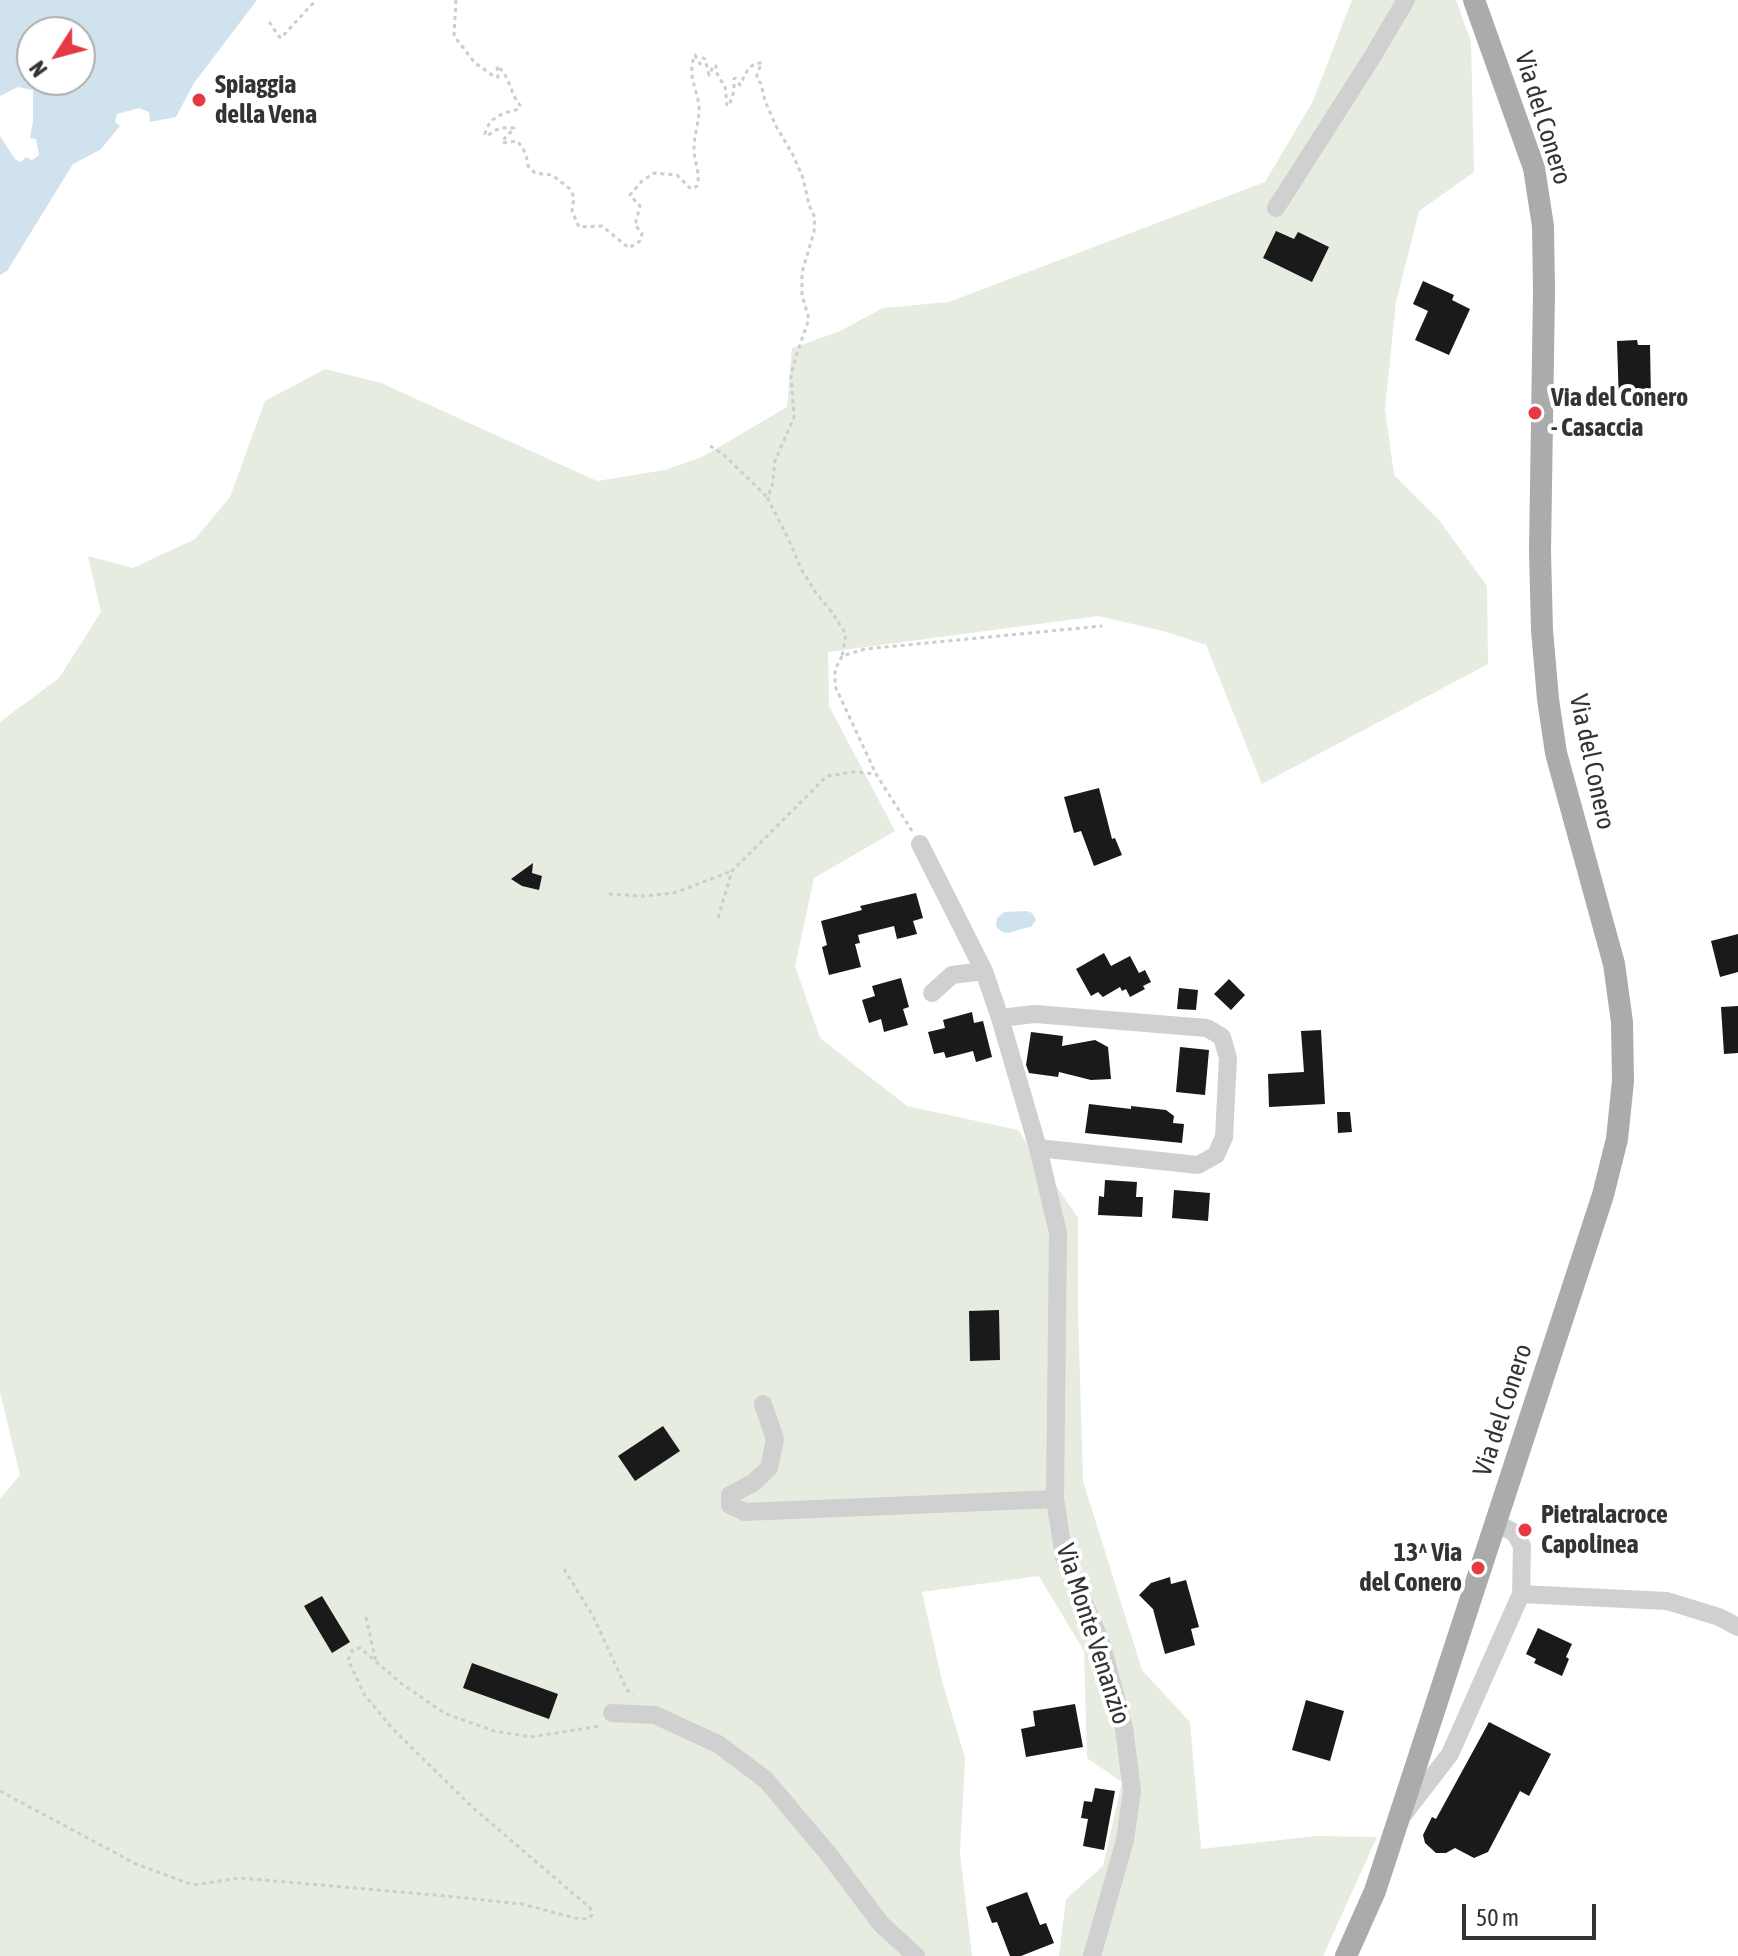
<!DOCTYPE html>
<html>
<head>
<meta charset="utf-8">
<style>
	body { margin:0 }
	#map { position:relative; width:1738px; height:1956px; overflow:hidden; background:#fff; font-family:"Asap Condensed",sans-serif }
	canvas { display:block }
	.north { position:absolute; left:16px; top:16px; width:80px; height:80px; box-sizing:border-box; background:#fff; border:2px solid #adadad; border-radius:50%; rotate:234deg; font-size:22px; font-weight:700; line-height:32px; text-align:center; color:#333 }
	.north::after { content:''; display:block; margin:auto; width:28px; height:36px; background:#e63946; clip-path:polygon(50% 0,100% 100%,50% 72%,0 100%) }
	.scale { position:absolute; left:1462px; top:1904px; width:134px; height:36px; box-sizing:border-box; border:4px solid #333; border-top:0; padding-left:10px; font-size:24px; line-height:28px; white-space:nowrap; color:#333; -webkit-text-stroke:6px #fff; paint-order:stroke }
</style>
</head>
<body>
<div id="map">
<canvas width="1738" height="1956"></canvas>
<div class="north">N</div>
<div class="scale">50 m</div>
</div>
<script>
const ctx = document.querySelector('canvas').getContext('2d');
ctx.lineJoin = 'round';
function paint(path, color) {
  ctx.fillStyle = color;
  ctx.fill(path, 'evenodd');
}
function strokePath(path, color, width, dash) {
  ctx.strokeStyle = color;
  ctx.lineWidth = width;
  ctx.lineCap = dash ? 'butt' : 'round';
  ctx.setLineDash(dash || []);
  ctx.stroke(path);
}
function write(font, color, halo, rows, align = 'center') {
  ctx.font = font + ' "Asap Condensed",sans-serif';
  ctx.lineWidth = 8;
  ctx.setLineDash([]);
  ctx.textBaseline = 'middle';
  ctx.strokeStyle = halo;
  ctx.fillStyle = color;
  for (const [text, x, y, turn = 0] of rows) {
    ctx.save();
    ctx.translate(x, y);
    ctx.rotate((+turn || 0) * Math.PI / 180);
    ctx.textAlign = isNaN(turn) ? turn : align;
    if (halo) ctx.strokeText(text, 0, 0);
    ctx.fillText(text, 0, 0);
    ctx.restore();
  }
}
const green = new Path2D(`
	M1352 0H1456L1471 42 1474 172 1419 211 1396 302 1385 409 1394 475 1439 520 1487 586 1488 664 1262 784 1206 645 1167 632 1098 616 828 652 829 706 895 831 814 878 795 966 820 1038 907 1106 1018 1130 1078 1218V1311L1083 1481 1142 1670 1190 1722 1201 1849 1316 1836 1377 1837 1323 1956H1059L1066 1899 1103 1866 1122 1782 1087 1758 1084 1651 1039 1576 922 1592 942 1681 965 1758 960 1853 972 1956H0V1499L20 1475 0 1392V722L59 678 101 612 88 556 133 568 195 539 230 497 265 401 325 369 381 383 597 481 665 470 702 457 787 407 792 348 838 332 883 308 949 302 1265 182 1313 101Z`);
const water = new Path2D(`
	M0 0H257L194 83 176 117 150 122 149 112 139 108 117 114 115 122 120 126 100 150 73 164 7 271 0 275V136L15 159 21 162 26 157 32 160 39 155 36 139 30 138 33 121V90L18 87 0 96ZM80 32V80H32V32Z
	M1027 911 1032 913 1036 920 1031 927C1016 928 1006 940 996 926L997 918 1004 912Z`);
const building = new Path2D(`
	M1276 231 1294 239 1298 232 1329 247 1312 282 1263 258Z
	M1423 281 1454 295 1452 300 1470 309 1449 355 1415 340 1428 311 1413 304Z
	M1637 340 1638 345H1650L1651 400 1635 401V404H1619L1617 341Z
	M1099 788 1112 839 1115 838 1122 855 1094 866 1081 831 1074 833 1064 797Z
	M533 863 532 873 542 876 539 890 522 886 511 879Z
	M916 893 923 918 913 921 917 934 897 939 894 926 858 935 860 943 855 944 861 967 829 975 822 947 827 945 821 921 862 910 860 906Z
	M1738 934V972L1720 977 1711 941Z
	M1104 953 1111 966 1130 956 1139 973 1145 970 1151 982 1143 986 1145 989 1130 997 1126 989 1122 991 1120 987 1103 997 1098 992 1091 996 1076 969Z
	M901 978 909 1007 903 1009 908 1025 884 1032 881 1019 869 1023 862 1000 875 996 872 986Z
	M1229 979 1245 995 1231 1010 1214 994Z
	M1179 988 1198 990 1196 1010 1177 1009Z
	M1738 1006V1053L1724 1054 1721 1007Z
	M972 1012 974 1023 983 1021 992 1057 976 1062 973 1051 946 1058 944 1052 934 1054 928 1032 945 1028 943 1020Z
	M1321 1030 1325 1104 1269 1107 1268 1074 1304 1072 1301 1031Z
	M1031 1032 1063 1036 1062 1046 1095 1040 1108 1047 1111 1079 1091 1080 1059 1072 1058 1077 1029 1073 1026 1065Z
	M1180 1047 1209 1050 1205 1095 1176 1092Z
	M1089 1104 1131 1109V1106L1166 1110 1174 1116 1173 1123 1184 1124 1182 1143 1085 1133Z
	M1337 1112H1350L1352 1132 1338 1133Z
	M1105 1180 1137 1182 1136 1197H1143L1142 1217 1098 1215 1099 1196 1104 1197Z
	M1174 1190 1210 1193 1208 1221 1172 1218Z
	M999 1310 1000 1360 970 1361 969 1311Z
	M663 1426 680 1451 635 1481 618 1456Z
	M1170 1577 1171 1584 1186 1580 1199 1627 1191 1629 1195 1645 1165 1654 1153 1609 1139 1595 1151 1583Z
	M322 1596 350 1642 332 1653 304 1606Z
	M1538 1628 1572 1644 1566 1657 1569 1659 1562 1676 1534 1663 1536 1659 1526 1654Z
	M472 1663 558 1694 549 1719 463 1688Z
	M1306 1700 1344 1711 1330 1761 1292 1750Z
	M1075 1704 1083 1747 1026 1757 1021 1729 1035 1726 1033 1711Z
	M1489 1722 1551 1754 1529 1796 1520 1791 1488 1852 1474 1858 1455 1848 1446 1853H1436L1425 1843 1423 1835 1432 1817 1436 1819Z
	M1095 1788 1115 1791 1104 1850 1083 1846 1088 1819 1081 1818 1084 1801 1092 1802Z
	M1027 1892 1040 1925 1046 1923 1054 1943 1021 1956H1010L997 1922 992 1923 986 1907Z`);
const path = new Path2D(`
	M456 0 454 36 475 63 495 77H498L497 66C510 75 510 94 520 105L519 109C504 113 489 116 485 134L488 136C495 128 504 127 514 128L513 131 508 134 502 142 503 143 517 141C524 148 527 156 528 166L535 173 552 175 570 189 574 197 572 211 579 227 602 226 629 248 640 241 642 233 635 225 640 206 630 195 642 181 654 173 677 175 691 189 697 186C701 173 694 162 694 149 694 134 700 119 699 105 696 87 687 73 695 55L700 64 703 58 705 59 709 75 714 65 716 66V72L725 87 727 105 729 106 734 91V79L735 78 740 85C745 75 749 62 762 63L757 73V78L761 84 765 101 776 126 793 155 803 178 809 205 815 218 814 232 802 272V295L809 319 796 356 791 376 794 417 775 461 772 488 767 497 788 538 801 569 816 593 831 611 846 634 842 656
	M269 22C274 27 276 35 281 38L316 0
	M710 446 723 454 767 497
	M912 831 876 774 835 686V670L842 656 865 649 1102 626
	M609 894 643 896 674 893 732 871
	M718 918 732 871 827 776 854 772 876 774
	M564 1569 593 1616 627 1690 633 1695
	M366 1617 376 1662
	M0 1791 136 1864 193 1885 240 1878 446 1896 522 1904 575 1918 588 1919 592 1915 590 1908 471 1806 391 1727 364 1694 348 1660 353 1649 360 1648 402 1684 446 1714 494 1731 531 1737 600 1726`);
const minor = new Path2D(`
	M1276 208 1371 59 1406 0
	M920 844 984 971 1000 1018 1038 1148 1058 1233 1055 1499 1064 1557 1101 1642 1124 1728 1132 1791 1125 1840 1092 1956
	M932 993 952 975 984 971
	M1000 1018 1035 1014 1207 1028 1222 1037 1228 1058 1224 1137 1216 1155 1198 1165 1038 1148
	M763 1404 775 1439 769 1468 753 1483 730 1495V1505L745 1512 1055 1499
	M1521 1594 1667 1601 1719 1617 1738 1627
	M612 1713 655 1715 718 1744 766 1780 830 1856 881 1924 916 1956
	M1403 1815 1450 1754 1521 1594 1522 1546 1515 1533 1496 1523`);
const major = new Path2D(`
	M1346 1956 1375 1891 1603 1195 1617 1139 1623 1081 1622 1022 1614 964 1556 753 1548 699 1542 630 1540 551 1544 291 1543 226 1534 168 1474 0`);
const markers = [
	[199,100,8,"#e63946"],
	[1535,413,8,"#e63946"],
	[1525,1530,8,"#e63946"],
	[1478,1568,8,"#e63946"]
];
const poiNames = [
	["Spiaggia",215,85],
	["della Vena",215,115],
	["Via del Conero",1551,398],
	["- Casaccia",1551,428],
	["Pietralacroce",1541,1515],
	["Capolinea",1541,1545],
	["13^ Via",1462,1553,"right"],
	["del Conero",1462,1583,"right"]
];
const streetNames = [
	["Via del Conero",1543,118,73],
	["Via del Conero",1592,762,78],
	["Via del Conero",1503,1410,-72],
	["Via Monte Venanzio",1093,1634,72]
];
paint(green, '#e6ecdf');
paint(water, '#cfe2ee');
paint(building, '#1a1a1a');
strokePath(path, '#cdcdcd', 3, [4, 4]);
strokePath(minor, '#d0d0d0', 18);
strokePath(major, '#ababab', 22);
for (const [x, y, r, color] of markers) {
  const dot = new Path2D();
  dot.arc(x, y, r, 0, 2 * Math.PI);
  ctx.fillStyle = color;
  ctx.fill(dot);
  strokePath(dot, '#fff', 3);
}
write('bold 26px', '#333', '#fff', poiNames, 'left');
write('26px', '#333', '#fff', streetNames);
</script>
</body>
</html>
